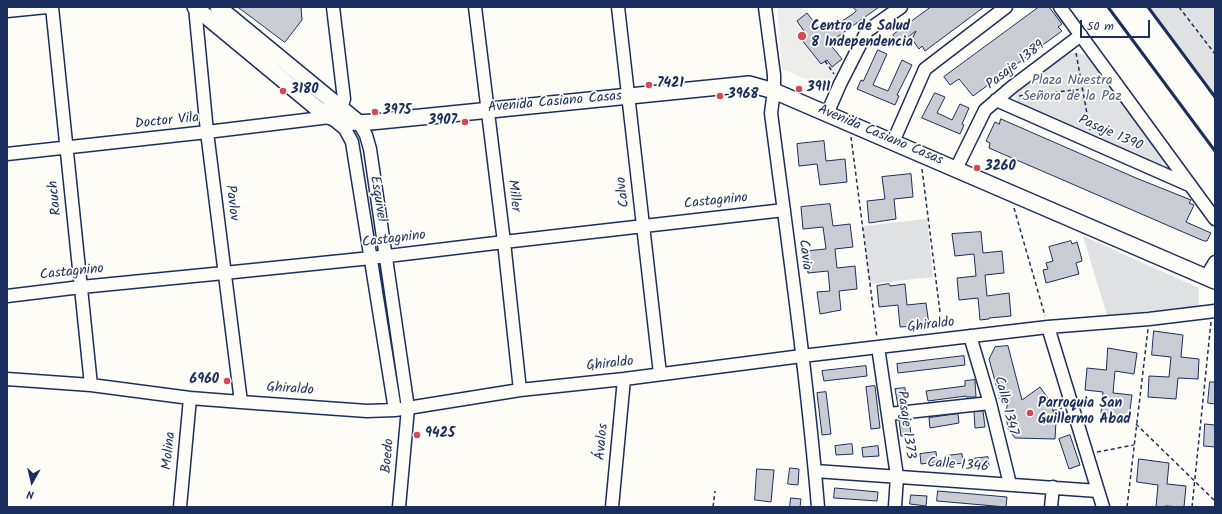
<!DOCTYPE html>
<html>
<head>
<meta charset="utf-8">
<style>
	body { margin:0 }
	#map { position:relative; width:1222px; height:514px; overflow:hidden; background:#fdfcf7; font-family:Kalam,sans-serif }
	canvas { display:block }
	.frame { position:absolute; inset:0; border:8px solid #1b2f5e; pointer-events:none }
	.north { position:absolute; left:12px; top:462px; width:40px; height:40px; -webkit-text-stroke:3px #fdfcf7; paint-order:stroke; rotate:188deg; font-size:11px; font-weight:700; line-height:16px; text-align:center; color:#1b2f5e }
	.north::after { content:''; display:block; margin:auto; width:14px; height:18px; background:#1b2f5e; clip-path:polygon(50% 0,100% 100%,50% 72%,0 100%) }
	.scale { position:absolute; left:1080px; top:20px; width:70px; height:18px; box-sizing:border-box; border:2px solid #1b2f5e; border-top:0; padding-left:5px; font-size:12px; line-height:14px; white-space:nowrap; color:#1b2f5e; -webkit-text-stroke:3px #fdfcf7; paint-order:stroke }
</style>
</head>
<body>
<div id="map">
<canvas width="1222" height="514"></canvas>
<div class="frame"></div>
<div class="north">N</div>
<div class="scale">50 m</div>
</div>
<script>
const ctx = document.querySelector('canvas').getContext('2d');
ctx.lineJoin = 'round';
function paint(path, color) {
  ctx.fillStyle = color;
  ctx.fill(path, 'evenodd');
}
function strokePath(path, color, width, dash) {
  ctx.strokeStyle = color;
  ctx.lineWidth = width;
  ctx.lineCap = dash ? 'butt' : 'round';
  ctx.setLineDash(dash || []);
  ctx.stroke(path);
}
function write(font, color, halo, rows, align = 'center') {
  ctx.font = font + ' Kalam,sans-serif';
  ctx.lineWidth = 3.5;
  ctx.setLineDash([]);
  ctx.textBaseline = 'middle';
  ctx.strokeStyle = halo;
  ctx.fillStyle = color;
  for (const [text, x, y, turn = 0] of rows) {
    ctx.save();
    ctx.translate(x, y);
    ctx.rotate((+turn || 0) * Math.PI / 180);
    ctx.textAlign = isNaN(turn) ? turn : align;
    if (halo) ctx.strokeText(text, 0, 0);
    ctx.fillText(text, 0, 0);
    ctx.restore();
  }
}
const built = new Path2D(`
	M777 7H802L842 59 829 89 782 69Z`);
const green = new Path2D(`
	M1148 7H1215V97Z
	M1067 53H1078L1088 56 1164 159 1165 163 1160 164 1018 103 1015 96 1019 90Z
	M927 219 933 277 869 284 863 226Z
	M1083 236 1199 288V306L1107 315Z`);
const building = new Path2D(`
	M238 7H301L302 20 285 42Z
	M853 7H879L829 43 842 59 832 67 827 60 821 64 798 35 804 31 797 21 807 13 821 31 837 20 839 23 853 14 856 11Z
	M931 7H984L925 51 922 46 919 49 912 39 916 31 899 44 893 35Z
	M1039 7H1049L1062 24 1058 27 1062 31 973 96 959 79 950 85 944 77Z
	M878 50 887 54 873 85 888 91 902 60 912 65 897 95 899 96 895 105 857 89 861 80 863 81Z
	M935 93 945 97 937 113 944 116 952 120 960 104 969 108 962 124 964 125 960 134 922 118Z
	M1001 119 1136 178 1191 200 1189 203 1194 205 1186 222 1211 233 1207 241H1204L1183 232 989 148 990 143 986 141 995 122 999 124Z
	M824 141 826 161 845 159 847 182 820 185 817 164 799 166 797 144Z
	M911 174 913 197 894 199 896 219 869 223 867 201 885 199 882 177Z
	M830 204 833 226 850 224 853 247 835 249 837 268 855 266 857 289 839 291 841 310 820 314 817 292 830 291 828 271 808 273 805 251 826 249 823 227 803 229 801 207Z
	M981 232 983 253 1002 251 1004 273 985 275 987 296 1009 293 1011 316 989 318V319L980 320 978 298 959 300 957 278 976 276 974 254 955 256 952 234Z
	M1071 241 1072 244 1077 242 1081 256 1082 261 1076 263 1079 274 1046 283 1043 270 1048 269 1046 263 1053 261 1049 247Z
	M889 284 890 286 905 284 907 305 926 303 929 325 900 327 898 305 879 307 877 286Z
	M1154 331 1183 335 1181 357 1199 359 1198 379 1178 378 1176 399 1148 397 1149 376 1169 377 1171 357 1152 355Z
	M1008 346 1022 400 1040 387 1050 401 1056 420 1055 439 1015 438 1008 429 1006 415 1008 397 1000 399 989 359 995 347Z
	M1108 348 1137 353 1134 374 1115 371 1113 393 1132 395 1129 417 1101 413 1103 392 1085 390 1087 368 1106 370Z
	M964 356 965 365 898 373 897 364Z
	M866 366 867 376 824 381 822 371Z
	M975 380 976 397H966V396L928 401 926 391 965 386V381Z
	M1210 382H1215V404L1208 403Z
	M875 386 880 428 871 429 866 387Z
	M905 388 907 404 898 406 895 389Z
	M826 392 831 434 822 435 817 393Z
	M983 411 985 427 975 428 974 412Z
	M958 414 959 423 930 428 929 418Z
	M909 419 911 435 901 436 899 420Z
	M1205 424 1215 425V447L1204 446Z
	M1070 435 1080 465 1069 469 1059 439Z
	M852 444 853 454 836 455 835 446Z
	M878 446 879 456 863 457 862 448Z
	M936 452 937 462 921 464 920 454Z
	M962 454 963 463 947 465 946 456Z
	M988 457 989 466 973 468 972 459Z
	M1139 459 1169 463 1167 484 1186 486 1184 507 1165 506V507H1156L1158 485 1137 482Z
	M790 468 799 469 798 485 788 484Z
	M757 469 774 470 771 502 755 500Z
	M835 488 878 492 877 501 834 498Z
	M938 491 1007 497 1006 507 937 501Z
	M911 495 927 496 926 506 910 504Z
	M791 498 801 499 800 507H790Z`);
const path = new Path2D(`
	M1179 7 1215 54
	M1076 53 1090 130
	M825 61 834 74
	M1019 96 1083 89
	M851 137 877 338
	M922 169 942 328
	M1014 208 1045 316
	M1053 411 1062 408
	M1136 424 1215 501
	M1097 452 1134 445
	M713 507 715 491
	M1127 507 1148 329
	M1192 507 1211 322`);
const minor = new Path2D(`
	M52 7 91 385
	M195 7 207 132 241 402
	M333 7 344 99 341 108 334 114
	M475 7 504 242 520 390
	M618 7 660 374
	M765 7 774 75V91L771 113C788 244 807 375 818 507
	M1060 7 1215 219
	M7 11 47 7
	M996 100 1189 185
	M827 114 840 84 867 31 901 7
	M333 119 345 129 352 142 395 410
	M359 123 366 135 370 149 408 408 399 507
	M893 142 925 69 1006 7
	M7 154 207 132 330 117
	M956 169 985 110 1012 87 1081 35
	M1206 277 1215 262
	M7 296 81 287 224 273 371 258 504 242 784 210
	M1048 327 1103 507
	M970 336 990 403 1010 484
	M878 347 897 476 895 507
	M7 379 91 385 190 398 241 402 367 411 395 410 520 390 624 379 802 356 1048 327 1149 319 1215 311
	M889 414 990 403
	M815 471 1098 491
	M180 507 190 398
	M612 507 624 379
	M1051 507 1053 487`);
const major = new Path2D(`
	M195 7 318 109C322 112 326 115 331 117 350 126 371 122 391 120L749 84 774 91 1215 281
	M218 7 359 123`);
const rail = new Path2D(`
	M1108 7 1215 151
	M1148 7 1215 97`);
const markers = [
	[802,36,5,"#d1495b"],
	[649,85,4,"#d1495b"],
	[799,89,4,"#d1495b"],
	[283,91,4,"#d1495b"],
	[720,96,4,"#d1495b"],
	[375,112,4,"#d1495b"],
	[465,122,4,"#d1495b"],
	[977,168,4,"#d1495b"],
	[227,381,4,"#d1495b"],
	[1030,413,4,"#d1495b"],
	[417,435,4,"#d1495b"]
];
const poiNames = [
	["Centro de Salud",811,28],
	["8 Independencia",811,44],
	["7421",657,85],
	["3911",807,89],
	["3180",291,91],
	["3968",728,96],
	["3975",383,112],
	["3907",457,122,"right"],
	["3260",985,168],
	["6960",219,381,"right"],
	["Parroquia San",1038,405],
	["Guillermo Abad",1038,421],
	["9425",425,435]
];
const streetNames = [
	["Pasaje 1389",1016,66,-38],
	["Avenida Casiano Casas",555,103,-5],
	["Doctor Vila",167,122,-6],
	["Pasaje 1390",1110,134,24],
	["Avenida Casiano Casas",880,136,23],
	["Calvo",624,192,-97],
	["Miller",513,196,83],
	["Rauch",56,198,-96],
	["Esquivel",377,199,81],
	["Castagnino",716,202,-6],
	["Pavlov",231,203,83],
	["Castagnino",394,240,-7],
	["Cavia",804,255,83],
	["Castagnino",72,273,-6],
	["Ghiraldo",931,326,-7],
	["Ghiraldo",610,365,-6],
	["Ghiraldo",290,390,4],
	["Calle 1347",1005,406,75],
	["Pasaje 1373",905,425,82],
	["Ávalos",603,442,-85],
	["Molina",170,451,-84],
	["Boedo",389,456,-85],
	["Calle 1346",958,466,4]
];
const parkNames = [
	["Plaza Nuestra",1072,82],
	["Señora de la Paz",1072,98]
];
paint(built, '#edeeec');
paint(green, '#e0e1e3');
paint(building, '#c9ccd3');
strokePath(building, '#1b2f5e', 1);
strokePath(minor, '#1b2f5e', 15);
strokePath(major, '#1b2f5e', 18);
strokePath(path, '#1b2f5e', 1.5, [4, 3]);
strokePath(minor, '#fdfcf7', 12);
strokePath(major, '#fdfcf7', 15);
strokePath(rail, '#1b2f5e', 3);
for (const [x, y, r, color] of markers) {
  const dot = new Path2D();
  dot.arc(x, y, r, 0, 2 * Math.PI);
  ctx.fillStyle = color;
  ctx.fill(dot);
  strokePath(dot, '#fdfcf7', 1.5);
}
write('bold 14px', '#1b2f5e', '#fdfcf7', poiNames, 'left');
write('14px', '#1b2f5e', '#fdfcf7', streetNames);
write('14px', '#4c5c7f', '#fdfcf7', parkNames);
</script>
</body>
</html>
